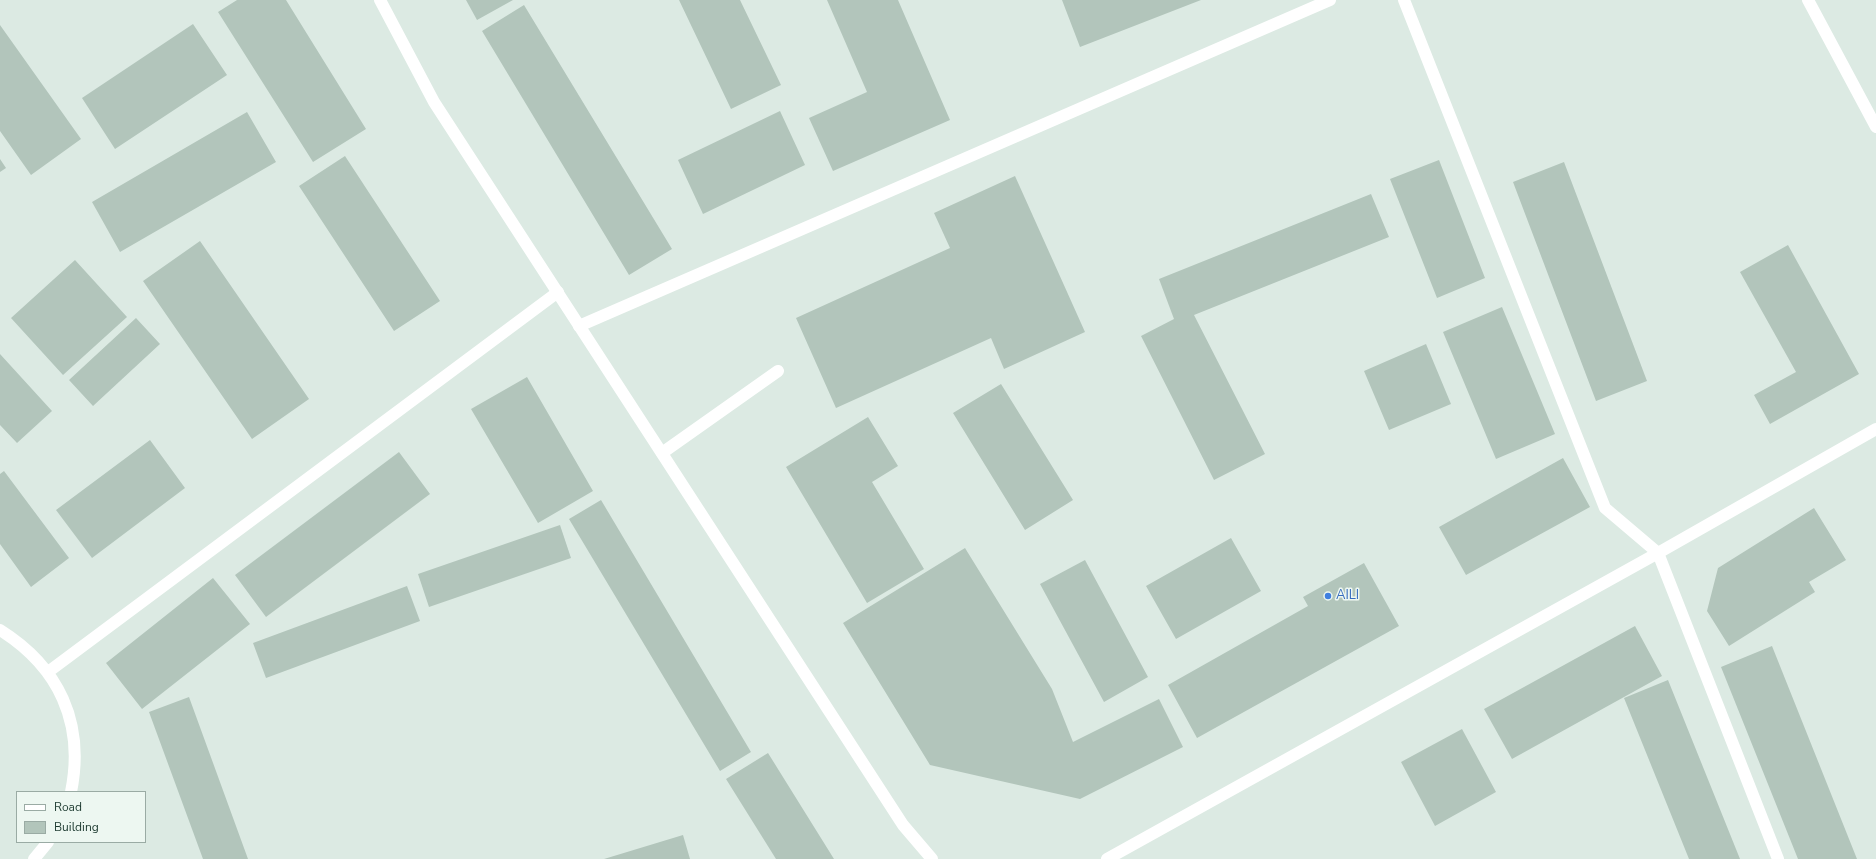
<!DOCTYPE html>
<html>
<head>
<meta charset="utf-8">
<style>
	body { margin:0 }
	#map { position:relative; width:1876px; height:859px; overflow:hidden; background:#dceae3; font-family:"Nunito Sans",sans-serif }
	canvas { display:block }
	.legend { position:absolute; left:16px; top:791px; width:130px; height:52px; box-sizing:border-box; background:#edf7f1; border:1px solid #9aaba4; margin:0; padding:5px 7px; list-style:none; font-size:12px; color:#1d3a30 }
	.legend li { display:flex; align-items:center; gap:8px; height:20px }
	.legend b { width:20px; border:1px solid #9aaba4 }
</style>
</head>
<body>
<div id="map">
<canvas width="1876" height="859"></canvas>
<ul class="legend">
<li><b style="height:5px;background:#fff"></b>Road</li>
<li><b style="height:11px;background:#b2c5bb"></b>Building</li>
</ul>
</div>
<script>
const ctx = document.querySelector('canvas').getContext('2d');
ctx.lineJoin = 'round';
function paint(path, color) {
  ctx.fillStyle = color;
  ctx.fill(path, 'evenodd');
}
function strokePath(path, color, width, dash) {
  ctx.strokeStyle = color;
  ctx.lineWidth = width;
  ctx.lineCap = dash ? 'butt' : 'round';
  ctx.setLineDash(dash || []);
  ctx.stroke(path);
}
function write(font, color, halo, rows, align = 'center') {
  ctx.font = font + ' "Nunito Sans",sans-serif';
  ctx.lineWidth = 3;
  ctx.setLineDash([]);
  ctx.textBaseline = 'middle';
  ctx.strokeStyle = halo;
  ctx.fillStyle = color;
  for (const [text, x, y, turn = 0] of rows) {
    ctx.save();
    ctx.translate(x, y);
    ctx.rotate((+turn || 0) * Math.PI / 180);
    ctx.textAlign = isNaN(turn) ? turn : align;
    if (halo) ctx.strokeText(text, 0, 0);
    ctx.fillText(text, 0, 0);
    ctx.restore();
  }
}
const building = new Path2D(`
	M237 0H286L366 129 313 162 218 12Z
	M466 0H513L477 20Z
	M679 0H740L781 85 731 109Z
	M827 0H898L950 120 833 171 809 118 867 92Z
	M1062 0H1201L1080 47Z
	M524 5 672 249 629 275 482 31Z
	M193 24 227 75 115 149 82 98Z
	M0 25 81 139 31 175 0 131Z
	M780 111 805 165 703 214 678 160Z
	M247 112 276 162 120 252 92 202Z
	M345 156 440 301 394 331 299 186Z
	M0 159 6 168 0 172Z
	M1439 160 1485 278 1437 298 1390 179Z
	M1564 162 1647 381 1596 401 1513 182Z
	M1015 176 1085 332 1004 369 991 338 836 408 796 318 950 248 934 213Z
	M1371 194 1389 237 1194 315 1265 454 1214 480 1141 336 1174 319 1159 279Z
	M200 241 309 399 252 439 143 281Z
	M1788 245 1859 374 1770 424 1754 395 1796 372 1740 272Z
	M75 260 127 317 63 375 11 318Z
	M1502 307 1555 434 1496 459 1443 332Z
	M136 318 160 344 93 406 69 380Z
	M1426 344 1451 404 1389 430 1364 371Z
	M0 354 52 411 17 443 0 425Z
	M527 377 593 491 538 523 471 409Z
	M1001 384 1073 500 1025 530 953 413Z
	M868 417 898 466 872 482 924 569 867 603 786 467Z
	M150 440 185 488 92 558 56 510Z
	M399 452 430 494 266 617 235 575Z
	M1563 458 1590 507 1466 575 1439 527Z
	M4 471 69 558 31 587 0 544V474Z
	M601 500 751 752 720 771 569 519Z
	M1814 508 1846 560 1809 582 1815 592 1729 646 1707 611 1718 568Z
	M560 525 571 558 429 607 418 574Z
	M1231 538 1261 591 1176 639 1146 586Z
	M965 548 1052 689 1073 742 1159 699 1183 747 1080 799 930 765 843 623Z
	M1085 560 1148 677 1104 702 1040 584Z
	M1364 563 1399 626 1197 738 1168 685 1308 606 1303 597Z
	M213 578 250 624 142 709 106 663Z
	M407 586 420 621 266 678 253 643Z
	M1635 626 1662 676 1512 759 1484 709Z
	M1772 646 1857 859H1798L1721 667Z
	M1668 680 1740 859H1689L1624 698Z
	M189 697 248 859H203L149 712Z
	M1462 729 1496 792 1435 826 1401 762Z
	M768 753 834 859H776L726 779Z
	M683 835 690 859H604Z`);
const service = new Path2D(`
	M662 453 778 371`);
const minor = new Path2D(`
	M1404 0 1605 508 1658 553 1778 859
	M1808 0 1876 127
	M579 326 1330 0
	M0 630C59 667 85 723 71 792
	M48 672 558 292
	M34 859 48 842`);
const tertiary = new Path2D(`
	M380 0 434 102 903 825 932 859
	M1107 859 1658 553 1876 429`);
const markers = [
	[1328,596,4,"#3f7fe0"]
];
const shopNames = [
	["AILI",1336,596]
];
paint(building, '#b2c5bb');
strokePath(service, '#fff', 12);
strokePath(minor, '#fff', 12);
strokePath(tertiary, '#fff', 12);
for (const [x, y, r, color] of markers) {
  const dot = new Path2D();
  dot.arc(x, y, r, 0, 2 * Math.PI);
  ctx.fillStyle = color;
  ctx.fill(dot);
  strokePath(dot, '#edf7f1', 1.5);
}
write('13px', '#366cbe', '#edf7f1', shopNames, 'left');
</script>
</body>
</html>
